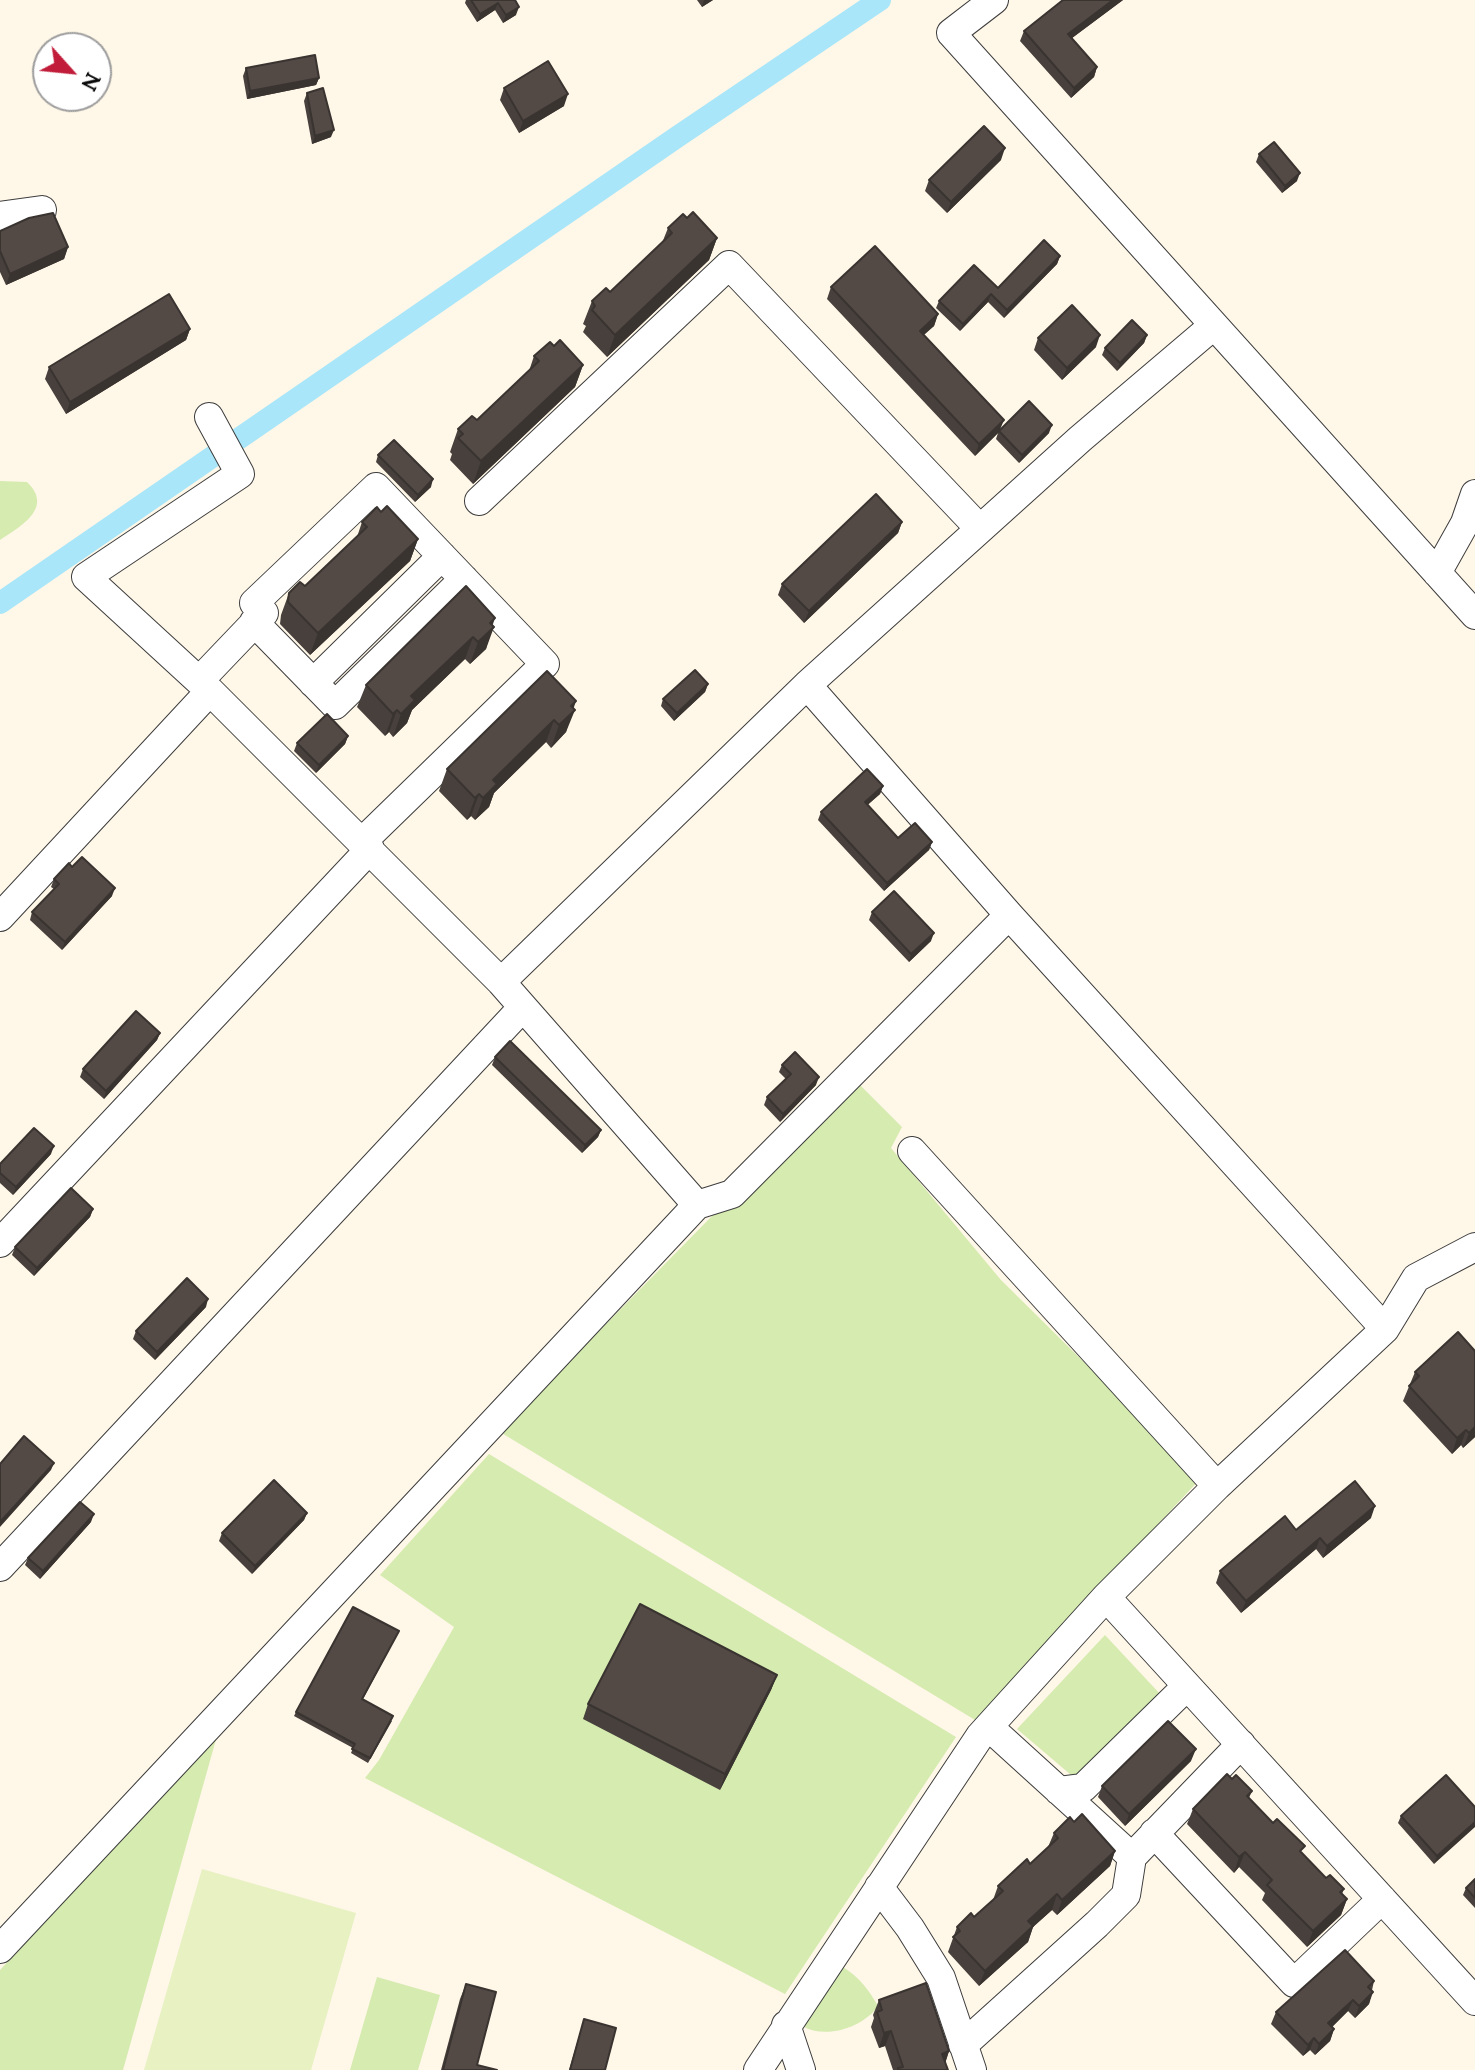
<!DOCTYPE html>
<html>
<head>
<meta charset="utf-8">
<style>
	body { margin:0 }
	#map { position:relative; width:1475px; height:2070px; overflow:hidden; background:#fff7e8; font-family:Lora,serif }
	canvas { display:block }
	.north { position:absolute; left:32px; top:32px; width:80px; height:80px; box-sizing:border-box; background:#fff; border:2px solid #9d9d9d; border-radius:50%; rotate:117deg; font-size:22px; font-weight:700; line-height:32px; text-align:center; color:#0a0a0a }
	.north::after { content:''; display:block; margin:auto; width:28px; height:36px; background:#c11c39; clip-path:polygon(50% 0,100% 100%,50% 72%,0 100%) }
</style>
</head>
<body>
<div id="map">
<canvas width="1475" height="2070"></canvas>
<div class="north">N</div>
</div>
<script>
const ctx = document.querySelector('canvas').getContext('2d');
ctx.lineJoin = 'round';
function paint(path, color) {
  ctx.fillStyle = color;
  ctx.fill(path, 'evenodd');
}
function strokePath(path, color, width, dash) {
  ctx.strokeStyle = color;
  ctx.lineWidth = width;
  ctx.lineCap = dash ? 'butt' : 'round';
  ctx.setLineDash(dash || []);
  ctx.stroke(path);
}
const green = new Path2D(`
	M0 481 27 482C54 508 21 526 0 540Z
	M856 1081 902 1127 891 1148 1001 1280 1201 1478 1091 1596 980 1723 500 1432 711 1217 741 1197Z
	M489 1454 956 1737 785 1994 365 1778 379 1760 454 1627 380 1575Z
	M1105 1635 1161 1695 1084 1773 1071 1775 1017 1729Z
	M217 1736 123 2070H0V1970Z
	M843 1967C859 1977 869 1990 878 2006 864 2027 826 2040 802 2026Z
	M377 1977 440 1995 418 2070H350Z`);
const pitch = new Path2D(`
	M202 1869 356 1913 311 2070H144Z`);
const canal = new Path2D(`
	M0 603 677 137 880 0`);
const minor = new Path2D(`
	M994 0 951 33 1475 615
	M0 216 42 210
	M209 417 240 474 86 577 210 691 501 982 697 1205
	M479 501 729 265 980 529
	M1437 573 1465 523 1475 494
	M254 622 335 705 464 579
	M199 681 264 613 254 603 376 487 545 664 363 841
	M313 683 442 556
	M807 685 1009 915 1385 1329
	M0 917 210 691
	M501 982 807 685 1080 439 1213 326
	M912 1151 1217 1486
	M0 1243 370 849
	M0 1567 523 1007
	M1106 1597 1475 2001
	M989 1727 1132 1857
	M1059 1791 1083 1788 1187 1686
	M1154 1833 1294 1983 1382 1899
	M879 1887 910 1928 941 1978 972 2070
	M0 1949 697 1205 732 1194 1009 915
	M786 2025 801 2070
	M963 2045 1097 1924 1126 1895 1132 1857 1241 1744
	M758 2070 980 1736 1106 1597 1217 1486 1385 1329 1416 1278 1475 1247`);
const wall = new Path2D(`
	M466 0H515L516 15 503 23 495 10 477 22 465 3Z
	M697 0H713L702 7Z
	M1063 0H1123L1072 38 1097 67 1094 77 1071 98 1020 41 1024 31Z
	M246 68 319 78 316 85 247 99 243 76Z
	M504 88 564 106 519 133 500 100Z
	M307 93 331 137 312 144 304 101Z
	M1259 154 1297 181 1282 193 1256 162Z
	M1001 160 947 213 925 191 929 180Z
	M687 218 717 238 709 260 607 357 583 332 586 326 583 324 592 301 610 292 662 243 668 228Z
	M0 231 68 247 64 259 6 285 0 272Z
	M1060 256 1057 264 1004 318 988 302 960 331 936 308 939 301 998 288Z
	M831 287 938 314 934 326 923 335 1000 430 1049 433 1019 463 996 439 998 433 975 456 827 299Z
	M190 329 186 340 66 414 45 379 49 367Z
	M1147 335 1144 343 1117 371 1102 355 1105 348Z
	M1038 338 1096 347 1062 380 1034 350Z
	M554 346 583 365 575 387 473 484 450 460 452 454 450 452 458 429 477 420 529 371 534 356Z
	M378 455 431 487 415 502 376 462Z
	M381 512 418 539 410 561 310 655 280 624 281 615 289 593 305 586 357 537 362 522Z
	M902 522 898 533 804 623 778 595 782 584Z
	M492 626 486 649 470 664 465 659 412 710 407 723 393 737 389 732 385 736 357 707 366 685Z
	M708 684 705 692 674 721 661 706 663 699Z
	M573 709 566 732 551 748 546 742 494 793 489 807 475 820 471 816 467 820 439 791 447 769Z
	M348 736 345 744 316 773 294 751 297 743Z
	M883 786 880 794 867 805 898 838 932 842 929 850 884 891 818 820 821 812Z
	M54 879 112 896 62 950 30 920 32 912 54 889 51 887Z
	M872 912 931 941 909 962 869 920Z
	M160 1033 157 1040 104 1099 80 1077 83 1069Z
	M495 1057 601 1130 598 1137 582 1153 492 1065Z
	M782 1065 816 1085 780 1122 764 1105 767 1097 786 1079 779 1072Z
	M51 1154 13 1195 0 1183V1164Z
	M93 1209 90 1217 34 1276 12 1255 15 1247Z
	M206 1307 155 1360 133 1339 136 1331Z
	M1475 1351V1437L1463 1448 1461 1445 1452 1454 1403 1401 1415 1372Z
	M307 1513 304 1520 252 1574 219 1541 222 1533Z
	M1371 1518 1323 1558 1316 1549 1241 1613 1216 1583 1220 1571 1296 1530Z
	M91 1522 40 1579 25 1565 28 1558Z
	M399 1631 363 1699 392 1721 368 1763 351 1753 353 1748 294 1716 296 1712Z
	M777 1675 771 1690 720 1790 583 1719 588 1704Z
	M1191 1761 1125 1826 1098 1797 1102 1786Z
	M1232 1779 1252 1791 1249 1798 1326 1878 1344 1889 1342 1894 1347 1899 1341 1915 1307 1947 1262 1900 1265 1893 1239 1867 1234 1873 1187 1824 1193 1809Z
	M1475 1807 1434 1864 1398 1823 1401 1816Z
	M1074 1822 1115 1851 1110 1866 1057 1915 1052 1910 1033 1927 1028 1942 979 1986 948 1952 957 1927 974 1917 993 1900 998 1886 1030 1864 1048 1847 1054 1833Z
	M1475 1879V1908L1463 1895 1466 1888Z
	M1374 1981 1369 2004 1355 2018 1348 2011 1332 2027 1334 2029 1330 2041 1315 2055 1310 2050 1303 2056 1271 2024 1276 2012Z
	M466 1984 477 2065 497 2070H441L460 1999Z
	M879 2000 949 2051 945 2063 948 2070H893L885 2046 879 2048 871 2027 874 2018 873 2015Z
	M584 2019 605 2070H569Z`);
const shadedWall = new Path2D(`
	M704 0H713L702 7Z
	M1113 0H1123L1064 44 1068 34Z
	M498 3 495 10 477 22 480 14Z
	M519 7 516 15 503 23 506 15Z
	M1097 67 1094 77 1071 98 1074 88Z
	M319 78 316 85 247 99 250 91Z
	M568 94 564 106 519 133 523 121Z
	M334 130 331 137 312 144 315 136Z
	M1005 148 1001 160 947 213 951 202Z
	M1300 173 1297 181 1282 193 1285 186Z
	M717 238 709 260 607 357 615 335Z
	M68 247 64 259 6 285 10 274Z
	M1060 256 1057 264 1004 318 1007 310Z
	M991 294 988 302 960 331 963 324Z
	M938 314 934 326 915 343 920 331Z
	M190 329 186 340 66 414 70 402Z
	M1100 335 1096 347 1062 380 1067 368Z
	M1147 335 1144 343 1117 371 1120 363Z
	M583 365 575 387 473 484 481 461Z
	M1004 420 999 432 975 456 979 444Z
	M1052 425 1049 433 1019 463 1022 455Z
	M433 479 431 487 415 502 418 495Z
	M902 522 898 533 804 623 809 611Z
	M418 539 410 561 310 655 318 633Z
	M495 618 491 630 494 627 486 649 470 664 478 642 490 623Z
	M473 637 465 659 412 710 407 723 393 737 401 714 411 696Z
	M708 684 705 692 674 721 677 713Z
	M576 701 572 713 575 710 566 732 551 748 559 725 571 706Z
	M397 710 389 732 385 736 393 714Z
	M554 720 546 742 494 793 489 807 475 820 483 798 493 780Z
	M348 736 345 744 316 773 319 765Z
	M883 786 880 794 862 810 865 802Z
	M479 794 471 816 467 820 475 798Z
	M932 842 929 850 884 891 887 883Z
	M115 888 112 896 62 950 65 942Z
	M934 933 931 941 909 962 911 954Z
	M160 1033 157 1040 104 1099 106 1091Z
	M819 1077 816 1085 780 1122 783 1114Z
	M601 1130 598 1137 582 1153 585 1145Z
	M54 1146 51 1154 13 1195 16 1187Z
	M93 1209 90 1217 34 1276 37 1268Z
	M208 1299 206 1307 155 1360 157 1352Z
	M1475 1427V1437L1463 1448 1469 1433Z
	M1466 1430 1461 1445 1452 1454 1457 1438Z
	M54 1463 51 1470 0 1527V1522Z
	M1375 1506 1371 1518 1323 1558 1327 1546Z
	M307 1513 304 1520 252 1574 255 1566Z
	M94 1514 91 1522 40 1579 43 1571Z
	M1320 1538 1316 1549 1241 1613 1246 1601Z
	M777 1675 771 1690 720 1790 725 1774Z
	M1196 1749 1191 1761 1125 1826 1129 1814Z
	M1475 1822V1827L1434 1864 1437 1856Z
	M1115 1851 1110 1866 1057 1915 1062 1900Z
	M1245 1852 1239 1867 1234 1873 1239 1857Z
	M1057 1894 1052 1910 1033 1927 1028 1942 979 1986 985 1971 1028 1921Z
	M1347 1899 1341 1915 1307 1947 1313 1931Z
	M1373 1992 1369 2004 1355 2018 1359 2006Z
	M1353 2000 1348 2011 1324 2035 1328 2023Z
	M1334 2029 1330 2041 1315 2055 1319 2044Z
	M891 2031 885 2046 879 2048 884 2033Z
	M1314 2038 1310 2050 1303 2056 1308 2045Z
	M949 2051 944 2067 942 2054Z`);
const building = new Path2D(`
	M471 0H515L519 7 506 15 498 3 480 14Z
	M1063 0H1113L1068 34 1097 67 1074 88 1024 31Z
	M315 55 319 78 250 91 246 68Z
	M548 61 568 94 523 121 504 88Z
	M323 88 334 130 315 136 307 93Z
	M984 126 1005 148 951 202 929 180Z
	M1274 142 1300 173 1285 186 1259 154Z
	M693 212 717 238 615 335 592 310 595 306 592 301 606 288 610 292 672 233 668 228 683 214 687 218Z
	M53 213 68 247 10 274 0 251V231L29 218Z
	M1044 240 1060 256 1007 310 991 294 963 324 939 301 974 265 998 288Z
	M875 246 938 314 920 331 1004 420 979 444 831 287Z
	M169 294 190 329 70 402 49 367Z
	M1072 305 1100 335 1067 368 1038 338Z
	M1132 320 1147 335 1120 363 1105 348Z
	M560 340 583 365 481 461 458 438 463 434 458 429 472 416 477 420 539 361 534 356 550 342 554 346Z
	M1029 401 1052 425 1022 455 999 431Z
	M394 440 433 479 418 495 378 455Z
	M876 494 902 522 809 611 782 584Z
	M387 506 418 539 318 633 288 602 289 593 300 582 305 586 367 527 362 522 377 507 381 512Z
	M466 586 495 618 490 623 494 627 478 642 473 637 411 696 415 700 401 714 397 710 393 714 366 685Z
	M695 670 708 684 677 713 663 699Z
	M547 671 576 701 571 706 575 710 559 725 554 720 493 780 497 784 483 798 479 794 475 798 447 769Z
	M327 714 348 736 319 765 297 743Z
	M867 769 883 786 865 802 898 838 915 823 932 842 887 883 821 812Z
	M82 857 115 888 65 942 32 912 59 884 54 879 69 863 72 867Z
	M894 891 934 933 911 954 872 912Z
	M136 1011 160 1033 106 1091 83 1069Z
	M510 1041 601 1130 585 1145 495 1057Z
	M795 1052 819 1077 783 1114 767 1097 791 1074 782 1065Z
	M34 1128 54 1146 16 1187 0 1173V1164Z
	M71 1188 93 1209 37 1268 15 1247Z
	M187 1278 208 1299 157 1352 136 1331Z
	M1458 1332 1475 1351V1427L1469 1433 1466 1430 1457 1438 1409 1386 1419 1376 1415 1372Z
	M24 1436 54 1463 0 1522V1464Z
	M274 1480 307 1513 255 1566 222 1533Z
	M1355 1481 1375 1506 1327 1546 1320 1538 1246 1601 1220 1571 1285 1516 1296 1530Z
	M80 1502 94 1514 43 1571 28 1558Z
	M640 1604 777 1675 725 1774 588 1704Z
	M353 1607 399 1631 362 1699 393 1716 370 1758 352 1749 355 1744 296 1712Z
	M1168 1721 1196 1749 1129 1814 1102 1786Z
	M1227 1774 1232 1779 1236 1775 1252 1791 1247 1796 1273 1823 1277 1819 1305 1846 1300 1851 1326 1878 1330 1875 1344 1889 1340 1892 1347 1899 1313 1931 1267 1885 1272 1880 1245 1852 1239 1857 1193 1809Z
	M1446 1775 1475 1807V1822L1437 1856 1401 1816Z
	M1082 1814 1115 1851 1062 1900 1057 1894 1028 1921 1033 1926 985 1971 953 1937 960 1931 957 1927 971 1913 974 1917 1003 1891 998 1886 1027 1859 1030 1864 1058 1838 1054 1833 1070 1817 1074 1822Z
	M1475 1879V1898L1466 1888Z
	M1345 1950 1374 1981 1368 1987 1373 1992 1359 2006 1353 2000 1328 2023 1334 2029 1319 2044 1314 2038 1308 2045 1276 2012Z
	M926 1983 949 2051 942 2054 948 2070H898V2068L903 2067 891 2031 884 2033 877 2012 882 2010 879 2000Z
	M466 1984 496 1992 477 2065 497 2070H443Z
	M584 2019 616 2028 605 2070H570Z`);
paint(green, '#d6ebb0');
paint(pitch, '#e7f1c2');
strokePath(canal, '#a9e6f9', 22);
strokePath(minor, '#3d3d3d', 30);
strokePath(minor, '#fff', 28);
paint(wall, '#47403c');
paint(shadedWall, '#3a3431');
paint(building, '#534a46');
strokePath(building, '#3a3431', 2);
</script>
</body>
</html>
